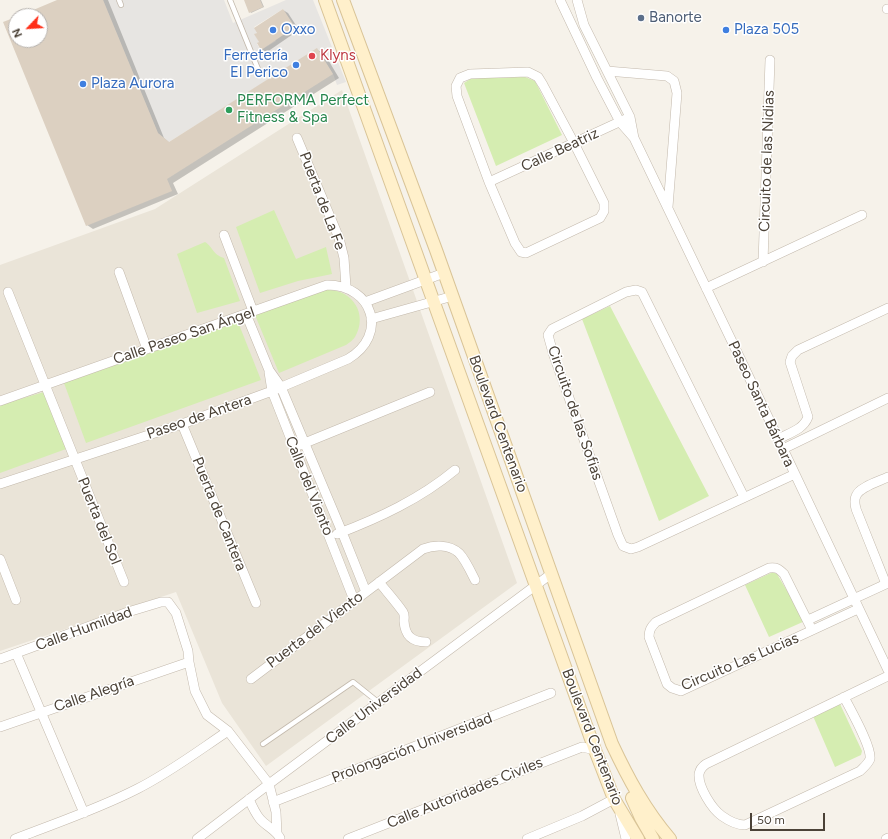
<!DOCTYPE html>
<html>
<head>
<meta charset="utf-8">
<style>
	body { margin:0 }
	#map { position:relative; width:888px; height:839px; overflow:hidden; background:#f6f2ea; font-family:Figtree,sans-serif }
	canvas { display:block }
	.north { position:absolute; left:8px; top:8px; width:40px; height:40px; box-sizing:border-box; background:#fff; border:1px solid #b7b3af; border-radius:50%; rotate:245deg; font-size:11px; font-weight:700; line-height:16px; text-align:center; color:#4b4237 }
	.north::after { content:''; display:block; margin:auto; width:14px; height:18px; background:#ff2f18; clip-path:polygon(50% 0,100% 100%,50% 72%,0 100%) }
	.scale { position:absolute; left:750px; top:813px; width:75px; height:18px; box-sizing:border-box; border:2px solid #4b4237; border-top:0; padding-left:5px; font-size:12px; line-height:14px; white-space:nowrap; color:#4b4237; -webkit-text-stroke:3px #fff; paint-order:stroke }
</style>
</head>
<body>
<div id="map">
<canvas width="888" height="839"></canvas>
<div class="north">N</div>
<div class="scale">50 m</div>
</div>
<script>
const ctx = document.querySelector('canvas').getContext('2d');
ctx.lineJoin = 'round';
function paint(path, color) {
  ctx.fillStyle = color;
  ctx.fill(path, 'evenodd');
}
function strokePath(path, color, width, dash) {
  ctx.strokeStyle = color;
  ctx.lineWidth = width;
  ctx.lineCap = dash ? 'butt' : 'round';
  ctx.setLineDash(dash || []);
  ctx.stroke(path);
}
function write(font, color, halo, rows, align = 'center') {
  ctx.font = font + ' Figtree,sans-serif';
  ctx.lineWidth = 3;
  ctx.setLineDash([]);
  ctx.textBaseline = 'middle';
  ctx.strokeStyle = halo;
  ctx.fillStyle = color;
  for (const [text, x, y, turn = 0] of rows) {
    ctx.save();
    ctx.translate(x, y);
    ctx.rotate((+turn || 0) * Math.PI / 180);
    ctx.textAlign = isNaN(turn) ? turn : align;
    if (halo) ctx.strokeText(text, 0, 0);
    ctx.fillText(text, 0, 0);
    ctx.restore();
  }
}
const residential = new Path2D(`
	M342 90 517 583 266 766 222 703 176 592 0 651V265L155 209Z`);
const green = new Path2D(`
	M525 77 535 81 562 135 496 166 464 83 472 78Z
	M274 210 296 259 326 247 332 274 298 281 260 293 236 227Z
	M205 242C214 248 212 254 224 258L240 301 197 313 177 254Z
	M325 290C351 288 369 313 355 337 353 340 349 343 346 345L279 373 255 315Z
	M610 306 709 496 659 521 582 319Z
	M238 322 261 380 86 443 64 383Z
	M44 392 66 449 0 473V405Z
	M773 572 777 574 805 621 769 637 745 585Z
	M840 704 862 751 861 755 835 767 813 716Z`);
const parking = new Path2D(`
	M103 0H224L233 23 286 0H313L346 82 337 85 333 74 317 49 169 142 158 134 156 129ZM283 9 294 27 272 34 276 41 261 50 257 44 259 42 255 34 257 33 254 27Z`);
const shadow = new Path2D(`
	M60 0H108L164 138 170 143 317 50 324 53 339 78 173 183 178 194 93 229 87 225 4 23 16 18V40H40V16H21Z
	M245 0H261L264 7 251 13Z
	M283 10 288 13 299 30 267 52 262 50 258 44Z`);
const building = new Path2D(`
	M57 0H103L158 133 169 142 317 48 333 74 167 179 172 191 86 226 3 22 16 17V40H40V16H19Z
	M244 0H260L263 7 249 13Z
	M283 9 295 27 261 50 257 43 259 42 254 34 257 33 254 28Z`);
const lane = new Path2D(`
	M119 0 121 5
	M230 0 258 69
	M263 744 353 682 378 702`);
const street = new Path2D(`
	M560 0 597 78 620 122 634 138 738 354 888 670
	M577 0 584 25 630 117 634 138
	M887 9H888
	M607 71 667 76 674 81 677 93 668 207
	M528 72 538 77 543 85 574 143 604 203V211L600 218 526 253 521 252 515 243 489 182 457 96 456 86 460 78 470 74Z
	M297 138 339 238 344 258 346 287
	M489 182 630 117
	M224 235 253 311
	M763 262 770 60
	M119 272 147 349
	M706 288 862 215
	M8 292 124 582
	M365 302 444 273
	M246 314 269 370 281 387 342 532 366 592
	M371 319 453 296
	M269 372 272 391 354 600
	M0 401 327 285C373 285 389 335 348 359L272 391 182 424 0 484
	M182 424 256 603
	M778 439C789 433 803 430 808 417L790 362 792 356 798 350 888 308
	M300 445 430 392
	M783 449 888 398
	M744 497 642 292 636 290 626 292 552 329 548 335 553 353 618 535 623 546 631 549 638 547 795 474
	M337 534C379 518 420 499 455 470
	M0 559 16 600
	M379 582C387 592 396 602 403 612 405 615 404 618 404 621 405 636 412 642 426 642
	M886 584 856 509C855 505 854 500 856 496 859 487 880 481 888 477
	M808 620 888 583
	M812 630 784 574C779 569 777 567 769 568L656 622C651 627 649 630 649 637L667 684 672 688 681 691 858 609
	M16 653 84 813
	M0 659 128 612 161 602H168L176 613 188 651 189 662 195 691 207 715 228 731 269 784 276 812 277 834
	M251 679 423 549C434 545 449 544 459 553 465 559 471 572 475 580
	M844 697C850 709 872 747 870 759 868 764 864 767 860 771L745 825C737 825 729 821 722 816 712 809 698 787 699 774 700 769 703 766 706 764L888 676
	M0 727 189 662
	M249 799C252 806 255 813 260 819 266 826 276 830 280 838
	M273 802 551 693
	M620 814 626 839
	M15 839C56 823 98 809 137 789 169 773 198 751 228 731
	M197 839 269 784 551 574
	M348 839 582 747 595 750
	M527 839 582 816 614 799
	M886 839 888 838`);
const secondary = new Path2D(`
	M325 0 595 750 614 799 638 839
	M343 0 436 250 612 744C628 778 645 810 670 839
	M632 798 641 818 653 839`);
const markers = [
	[641,18,4,"#5c6f8a"],
	[273,30,4,"#3f7fe0"],
	[726,30,4,"#3f7fe0"],
	[312,56,4,"#e0444e"],
	[296,65,4,"#3f7fe0"],
	[83,84,4,"#3f7fe0"],
	[229,110,4,"#2e9e5b"]
];
const serviceNames = [
	["Banorte",649,18]
];
const shopNames = [
	["Oxxo",281,30],
	["Plaza 505",734,30],
	["Ferretería",288,56,"right"],
	["El Perico",288,73,"right"],
	["Plaza Aurora",91,84]
];
const healthNames = [
	["Klyns",320,56]
];
const leisureNames = [
	["PERFORMA Perfect",237,101],
	["Fitness & Spa",237,118]
];
const streetNames = [
	["Calle Beatriz",560,150,-25],
	["Circuito de las Nidias",767,161,-88],
	["Puerta de La Fe",322,201,69],
	["Calle Paseo San Ángel",184,336,-19],
	["Paseo Santa Bárbara",761,404,65],
	["Circuito de las Sofias",575,413,71],
	["Paseo de Antera",199,417,-19],
	["Boulevard Centenario",498,424,70],
	["Calle del Viento",309,486,68],
	["Puerta de Cantera",219,514,68],
	["Puerta del Sol",99,521,68],
	["Calle Humildad",84,629,-20],
	["Puerta del Viento",315,630,-37],
	["Circuito Las Lucias",740,662,-23],
	["Calle Alegría",94,694,-19],
	["Calle Universidad",374,706,-37],
	["Boulevard Centenario",592,737,69],
	["Prolongación Universidad",412,748,-21],
	["Calle Autoridades Civiles",465,793,-22]
];
paint(residential, '#eae4d8');
paint(green, '#d5edb1');
paint(parking, '#e7e5e2');
paint(shadow, '#0003');
paint(building, '#dcd0c1');
strokePath(lane, '#c3b9ac', 6);
strokePath(street, '#c3b9ac', 10);
strokePath(secondary, '#d9c497', 14);
strokePath(lane, '#fff', 4.5);
strokePath(street, '#fff', 9);
strokePath(secondary, '#fff0cb', 12);
for (const [x, y, r, color] of markers) {
  const dot = new Path2D();
  dot.arc(x, y, r, 0, 2 * Math.PI);
  ctx.fillStyle = color;
  ctx.fill(dot);
  strokePath(dot, '#fff', 1.5);
}
write('15px', '#4e5e75', '#fff', serviceNames, 'left');
write('15px', '#366cbe', '#fff', shopNames, 'left');
write('15px', '#be3a42', '#fff', healthNames, 'left');
write('15px', '#27864d', '#fff', leisureNames, 'left');
write('15px', '#4b4237', '#fff', streetNames);
</script>
</body>
</html>
